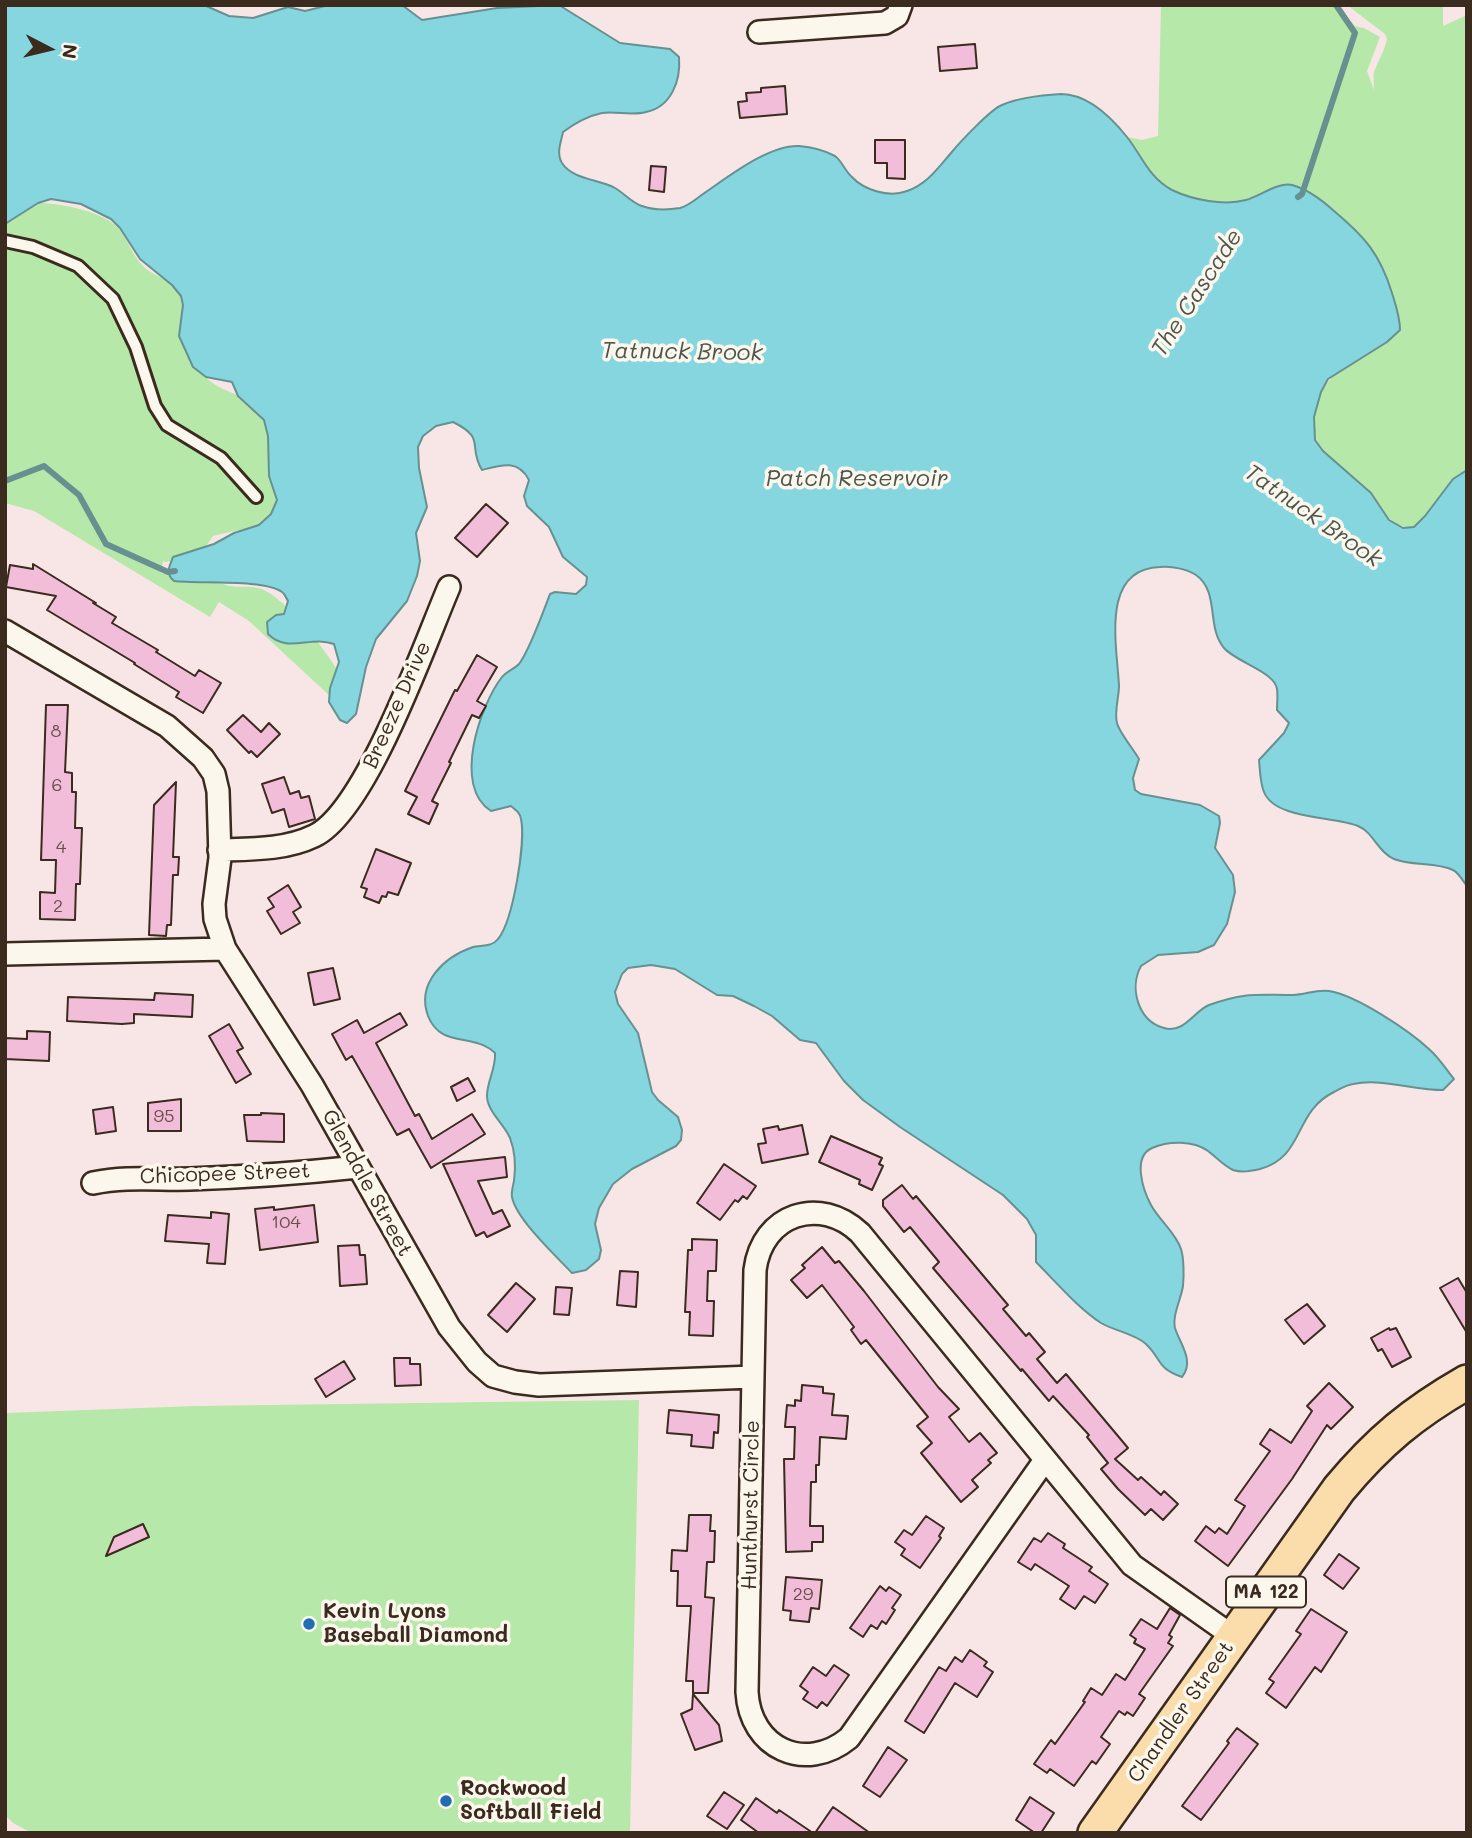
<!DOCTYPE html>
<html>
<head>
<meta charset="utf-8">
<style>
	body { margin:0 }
	#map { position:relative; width:1472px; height:1838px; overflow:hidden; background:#f8e6e6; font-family:Mali,sans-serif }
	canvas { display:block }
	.frame { position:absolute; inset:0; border:7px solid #3b2a1e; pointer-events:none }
	.north { position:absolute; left:14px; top:14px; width:70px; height:70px; -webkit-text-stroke:5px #fbf7ec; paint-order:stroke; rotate:97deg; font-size:19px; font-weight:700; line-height:28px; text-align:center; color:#3b2a1e }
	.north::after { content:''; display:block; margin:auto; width:24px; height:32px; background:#3b2a1e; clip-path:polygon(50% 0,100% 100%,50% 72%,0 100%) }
</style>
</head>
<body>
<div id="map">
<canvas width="1472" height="1838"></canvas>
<div class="frame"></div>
<div class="north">N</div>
</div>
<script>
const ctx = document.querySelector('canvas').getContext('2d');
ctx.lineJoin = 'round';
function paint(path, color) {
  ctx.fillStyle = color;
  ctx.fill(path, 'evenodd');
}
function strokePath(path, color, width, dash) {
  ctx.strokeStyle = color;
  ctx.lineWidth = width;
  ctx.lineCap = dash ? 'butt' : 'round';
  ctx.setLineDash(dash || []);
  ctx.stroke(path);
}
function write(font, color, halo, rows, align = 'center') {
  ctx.font = font + ' Mali,sans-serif';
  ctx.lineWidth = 7;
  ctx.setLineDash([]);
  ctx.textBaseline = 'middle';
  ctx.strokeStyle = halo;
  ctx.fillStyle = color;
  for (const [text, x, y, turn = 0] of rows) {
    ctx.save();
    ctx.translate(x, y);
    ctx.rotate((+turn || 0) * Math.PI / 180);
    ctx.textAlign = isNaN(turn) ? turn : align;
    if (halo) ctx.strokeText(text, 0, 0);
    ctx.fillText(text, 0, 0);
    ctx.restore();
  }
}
const green = new Path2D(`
	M1161 5H1336L1355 26 1364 28 1380 37 1367 71 1374 90C1374 85 1373 77 1374 72 1378 61 1385 50 1387 39L1385 34 1347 5H1443V26L1467 15V470C1445 485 1433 509 1414 527 1387 529 1386 509 1370 492 1344 464 1304 455 1316 408 1321 390 1327 380 1342 369L1282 186C1267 192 1252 200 1236 202 1206 206 1167 193 1148 169 1140 160 1134 147 1127 137L1142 140 1158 136Z
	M39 203C61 203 106 212 120 230 129 242 133 257 144 267 154 276 169 280 182 288L204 375C219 393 240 391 254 406 260 413 268 425 271 434 277 453 283 510 266 523 262 526 223 533 213 536L202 552 166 562 163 561 161 573 220 583C233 589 245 585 258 588 282 593 326 650 338 671L331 697 249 621 219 602 210 617 34 511 5 503V216Z
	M639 1400 630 1833H32L13 1823 5 1815V1413L196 1406Z`);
const water = new Path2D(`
	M5 5H204L229 16 253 18 288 7 305 11 329 5H402L422 20 497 8 559 5 620 43 670 49 679 57C681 81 671 107 646 112 632 116 616 111 602 113 588 116 575 123 563 132 561 142 556 153 562 163 573 180 599 179 615 188 624 193 632 203 642 206 653 210 668 210 680 208 688 206 696 199 703 194 728 177 768 145 799 146 811 147 824 150 835 156 842 161 845 171 852 177 864 190 889 198 907 191 927 184 938 168 951 153 960 142 991 109 1002 105 1018 98 1044 95 1061 94 1088 94 1111 117 1127 137 1142 156 1149 178 1172 190 1193 200 1224 206 1246 200 1260 196 1278 182 1292 185 1307 189 1323 201 1334 211 1365 237 1380 254 1392 293 1396 306 1400 317 1400 330L1387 342 1328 379 1321 392 1314 417 1315 440 1323 451 1371 493 1389 520 1403 528 1414 527 1425 516 1453 479 1467 470V886C1463 881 1458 872 1453 870 1437 862 1411 866 1394 859 1378 852 1373 832 1358 826 1335 816 1275 820 1264 792 1260 783 1260 770 1259 760L1284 733 1289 723 1277 710C1277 704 1278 696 1277 689 1275 672 1236 662 1224 648 1206 627 1220 592 1196 575 1187 569 1172 566 1160 567 1100 569 1117 645 1119 686 1119 697 1114 712 1117 723 1119 732 1134 750 1139 759L1133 778 1135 790 1141 794 1200 805 1219 816 1220 823 1215 848 1233 875 1235 892 1227 924 1214 945 1198 952 1158 955 1141 966C1129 988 1138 1021 1164 1028 1184 1034 1194 1011 1209 1005 1246 992 1256 995 1293 995 1305 995 1316 989 1329 991 1356 995 1410 1031 1430 1050 1439 1058 1446 1069 1454 1079L1443 1090C1413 1090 1382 1078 1353 1084 1346 1085 1340 1089 1334 1092 1293 1112 1305 1157 1260 1169 1251 1171 1242 1173 1233 1170 1224 1166 1216 1157 1208 1151 1193 1140 1168 1141 1152 1148 1132 1157 1143 1190 1151 1205 1159 1220 1176 1233 1181 1249 1184 1259 1184 1276 1183 1286 1181 1299 1172 1316 1175 1328 1180 1344 1195 1361 1182 1377 1156 1368 1162 1359 1146 1344 1135 1334 1115 1331 1101 1323 1077 1307 1057 1283 1036 1262V1235L1027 1219 1003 1195 900 1127 863 1100 844 1081 816 1043 800 1040 772 1016 754 1006 733 996 717 995 675 969 651 965 628 968 622 974 615 992 618 1004 638 1033 652 1092 658 1100 678 1117 682 1130 681 1140 676 1146 632 1169 613 1184 599 1208 595 1224 601 1250 599 1259 586 1270 572 1273C556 1256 516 1219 512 1197 511 1192 513 1186 514 1181 516 1166 515 1151 510 1138 504 1124 487 1111 487 1096 487 1081 496 1069 495 1053 473 1032 441 1049 428 1016 416 983 444 957 473 947 481 945 492 947 498 939 513 921 526 842 521 819 520 813 516 810 511 806L491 811C452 787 480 705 502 677 507 671 514 669 519 664 529 651 544 610 550 594L555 592 576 594 586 585 587 577 563 557 549 527 527 506 524 496 529 480C518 459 501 465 482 470 467 445 487 439 453 422L436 426 423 436 418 447 419 468 427 507 416 533 420 561 417 576 407 601 376 639 366 667 356 714 347 723 340 720 329 702 330 688 339 662 334 644C310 635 288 654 268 634L267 622 276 615 284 614 288 601C286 598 285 594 282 592 265 579 198 584 174 581 165 573 169 568 173 557L214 544 234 533 259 525 271 514 277 500 269 476 268 436 264 420 238 396 232 382 206 377 193 367 179 336 183 305 181 296 172 285 140 259 120 228 111 219 81 204 51 199 38 203 5 224Z`);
const stream = new Path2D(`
	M1298 197 1302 194 1355 33 1336 5
	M5 481 44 466 79 495 106 544 168 572 175 571`);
const building = new Path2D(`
	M975 44 977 68 940 71 938 47Z
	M785 86 787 114 740 118 738 102 747 101 746 93 761 92V88Z
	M875 140H905V179L887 178V163H875Z
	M651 166 666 167 664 192 649 190Z
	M486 504 508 523 477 557 455 538Z
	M33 564 96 603H93L116 617 112 623 158 650 156 652 195 676 199 670 221 683 203 713 176 697 179 692 134 664 135 663 47 610 56 596 6 587 10 565 33 569Z
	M477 655 497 667 477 701 486 706 479 718 472 715 449 762 451 763 432 801 438 804 429 824 408 814 417 797 405 791 455 690 457 691Z
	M46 705H68L65 772 72 773V792H76L75 828H82L80 884H76L75 920 40 919V892L55 893 56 860H41Z
	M243 715 261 732 269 723 280 734 257 757 251 751 249 753 227 730Z
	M284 777 290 794 299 791 301 798 309 796 315 819 289 827 284 809 272 813 262 784Z
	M176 782 173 857H179L178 875H173L171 925H167L166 936 149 935 154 805Z
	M376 849 411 863 398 895 388 892 386 897 382 896 379 903 364 897 367 889 361 887Z
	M288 885 301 907 293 912 300 923 281 934 267 911 274 907 268 898Z
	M333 968 340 999 314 1005 308 973Z
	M155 993 193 995 192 1017 134 1014V1023L122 1024 67 1021 68 997 154 1000Z
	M400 1013 407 1025 376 1043 415 1116 419 1114 432 1139 472 1114 485 1134 431 1168 409 1129 397 1135 352 1056 346 1060 332 1034 357 1020 364 1033Z
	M229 1024 243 1048 237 1051 251 1074 236 1083 209 1036Z
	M27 1031 50 1032 49 1061 5 1059V1038L27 1039Z
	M468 1078 475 1091 457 1101 451 1087Z
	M181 1099V1131H148V1103Z
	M113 1107 116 1131 96 1134 93 1110Z
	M261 1113 284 1114V1142L247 1141 244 1115H261Z
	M802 1125 808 1154 762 1163 758 1144 766 1143 763 1129 778 1126 779 1130Z
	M831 1136 882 1158 879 1164 883 1166 872 1190 859 1184 860 1180 819 1162Z
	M505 1157 507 1177 478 1181 493 1214 502 1210 510 1226 487 1237 484 1232 476 1236 443 1164Z
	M724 1164 756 1186 747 1199 743 1196 738 1202 735 1200 720 1220 697 1203Z
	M902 1185 913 1199 916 1196 1008 1305 1003 1309 1026 1336 1029 1333 1045 1352 1037 1359 1057 1383 1066 1374 1128 1448 1115 1459 1138 1480 1141 1477 1161 1495 1164 1491 1178 1504 1163 1520 1151 1509 1145 1515 1118 1489 1101 1469 1108 1463 1087 1437 1089 1435 1053 1396 1049 1401 1022 1369 1021 1371 933 1268 939 1262 910 1227 904 1232 883 1206V1200Z
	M314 1205 318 1242 260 1250 255 1209 274 1207V1210Z
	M211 1212 229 1214 225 1264 207 1263 209 1244 165 1241 168 1215 211 1218Z
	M692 1239 717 1240 716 1271H708L707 1301H714L713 1336 689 1335 690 1312H685L688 1250H692Z
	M359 1245 360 1255H365L367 1284 340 1286 338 1246Z
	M822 1247 835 1263 839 1261 864 1291 938 1387 959 1409 949 1417 969 1442 980 1433 997 1453 988 1460 991 1463 972 1480 978 1487 961 1502 921 1453 932 1443 917 1426 928 1417 866 1340 861 1344 851 1330 854 1327 822 1285 807 1298 791 1280 805 1268 802 1265Z
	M620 1271 638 1272 636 1307 617 1305Z
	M1458 1278 1467 1293V1333L1440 1288Z
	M516 1283 535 1299 507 1332 488 1315Z
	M556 1287 572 1288 569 1315 554 1314Z
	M1307 1304 1325 1326 1304 1344 1285 1320Z
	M1389 1328 1390 1330 1396 1328 1411 1357 1392 1367 1382 1349 1378 1351 1371 1338Z
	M394 1358H410V1364H420L421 1385 395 1386Z
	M344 1361 355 1379 326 1397 315 1379Z
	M1329 1383 1353 1407 1331 1429 1327 1425 1292 1479 1228 1566 1195 1541 1206 1526 1215 1533 1219 1528 1227 1534 1245 1506 1235 1500 1270 1451 1260 1444 1270 1429 1291 1443 1312 1411 1307 1406Z
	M802 1385 823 1387V1393L834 1394 832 1415 848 1416 846 1439 820 1437 819 1465H816V1482H811L810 1526H823V1542H812V1551L786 1552 784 1459H794L795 1427H785L787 1405 795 1406V1400L801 1401Z
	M669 1410 719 1415 718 1433 714 1432 713 1448 691 1446 692 1435 667 1433Z
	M689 1515H711L710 1531H715L714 1562H707L705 1597 714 1598 708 1693H693V1681H686L691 1606H677L678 1571H671L672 1550 687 1551Z
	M926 1516 944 1528 939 1536 941 1538 920 1568 901 1555 905 1549 895 1542 904 1530 912 1535Z
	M143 1524 149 1537 106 1556 114 1537Z
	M1048 1533 1065 1544 1063 1548 1092 1567 1089 1571 1108 1584 1095 1603 1084 1596 1075 1609 1060 1599 1069 1586 1035 1564 1031 1570 1018 1562 1034 1538 1041 1542Z
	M1339 1554 1359 1568 1343 1589 1324 1575Z
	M786 1577 822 1580 819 1609 811 1608 809 1622 790 1620 791 1611 783 1610Z
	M880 1586 886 1591 889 1587 901 1595 892 1608 895 1610 886 1624 882 1621 877 1629 871 1625 863 1637 850 1628Z
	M1170 1608 1180 1615 1169 1635 1172 1637 1168 1643 1173 1646 1139 1694 1145 1698 1133 1716 1127 1712 1125 1715 1119 1711 1101 1737 1110 1744 1096 1764 1092 1761 1074 1786 1050 1769 1047 1773 1034 1764 1051 1740 1055 1744 1085 1702 1083 1701 1091 1688 1102 1695 1116 1674 1125 1680 1145 1649 1134 1643 1136 1639 1130 1635 1141 1619 1157 1629Z
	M1311 1609 1347 1632 1321 1672 1315 1667 1286 1708 1266 1693 1274 1682 1269 1679 1301 1634 1296 1631Z
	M970 1650 987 1662 984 1666 993 1672 977 1697 955 1683 924 1733 905 1721 939 1667 946 1671 955 1657 962 1662Z
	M834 1665 849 1675 827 1706 822 1702 817 1708 803 1699 808 1692 800 1686 813 1667 826 1676Z
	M693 1694 719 1725 722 1741 695 1750 681 1714 692 1709Z
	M1237 1728 1258 1744 1201 1820 1182 1806 1229 1743 1227 1741Z
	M888 1747 907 1760 880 1797 863 1786Z
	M724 1792 744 1805 727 1829 707 1816Z
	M1030 1797 1054 1813 1041 1833H1035L1016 1820Z
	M756 1798 777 1813 779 1810 813 1833H759L741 1820Z
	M833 1807 870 1833H815Z`);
const service = new Path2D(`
	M5 241 33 247 78 266 113 299 136 347 155 406 167 425 221 458 256 497`);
const minor = new Path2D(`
	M759 32 885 23 897 16 901 5
	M5 631 167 726 203 758 214 774 218 791 220 858 214 904 215 919 225 949 312 1085 449 1327 477 1362 493 1376 515 1382 539 1385 753 1377
	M219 850C251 849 285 850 314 836 366 812 425 643 449 587
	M5 954 225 949
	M93 1183C127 1176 157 1180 190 1179 246 1177 302 1173 358 1167
	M1045 1460 849 1738C805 1774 750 1748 747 1692L755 1270C762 1214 820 1195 860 1233L1132 1565 1234 1637`);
const primary = new Path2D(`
	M1095 1833 1339 1489C1379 1441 1413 1413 1467 1382`);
const markers = [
	[309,1624,7,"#1f6fb2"],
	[446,1801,7,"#1f6fb2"]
];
const numberNames = [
	["8",56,731],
	["6",57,785],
	["4",61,847],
	["2",58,906],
	["95",164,1116],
	["104",286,1222],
	["29",803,1594]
];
const shields = [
	[1266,1592,80]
];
const shieldNames = [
	["MA 122",1266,1592]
];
const streetNames = [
	["Breeze Drive",397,705,-66],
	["Chicopee Street",225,1174,-2],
	["Glendale Street",367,1183,61],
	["Hunthurst Circle",751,1505,-89],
	["Chandler Street",1181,1712,-55]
];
const poiNames = [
	["Kevin Lyons",323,1612],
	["Baseball Diamond",323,1636],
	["Rockwood",460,1789],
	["Softball Field",460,1813]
];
const waterNames = [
	["The Cascade",1197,293,-57],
	["Tatnuck Brook",682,352,1],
	["Patch Reservoir",857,479],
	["Tatnuck Brook",1313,516,35]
];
paint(green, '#b5e8a9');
paint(water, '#85d6de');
strokePath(water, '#679191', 2);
strokePath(stream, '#679191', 6);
paint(building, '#f2bdd8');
strokePath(building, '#3b2a1e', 2);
strokePath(service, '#3b2a1e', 16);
strokePath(minor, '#3b2a1e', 26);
strokePath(primary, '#3b2a1e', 38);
strokePath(service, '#fbf7ec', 10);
strokePath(minor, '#fbf7ec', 21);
strokePath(primary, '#faddab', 33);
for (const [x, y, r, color] of markers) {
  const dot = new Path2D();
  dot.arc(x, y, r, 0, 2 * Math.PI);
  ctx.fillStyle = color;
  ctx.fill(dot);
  strokePath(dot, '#fbf7ec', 2.5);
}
write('18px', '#694f4c', null, numberNames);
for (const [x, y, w] of shields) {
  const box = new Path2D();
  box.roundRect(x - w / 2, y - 15.5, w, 31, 5);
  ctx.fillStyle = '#fbf7ec';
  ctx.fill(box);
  strokePath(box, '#3b2a1e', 2);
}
write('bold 19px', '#3b2a1e', null, shieldNames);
write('21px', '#3b2a1e', '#fbf7ec', streetNames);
write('bold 21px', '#3b2a1e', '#fbf7ec', poiNames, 'left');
write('italic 23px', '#4e554e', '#fbf7ec', waterNames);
</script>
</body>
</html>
